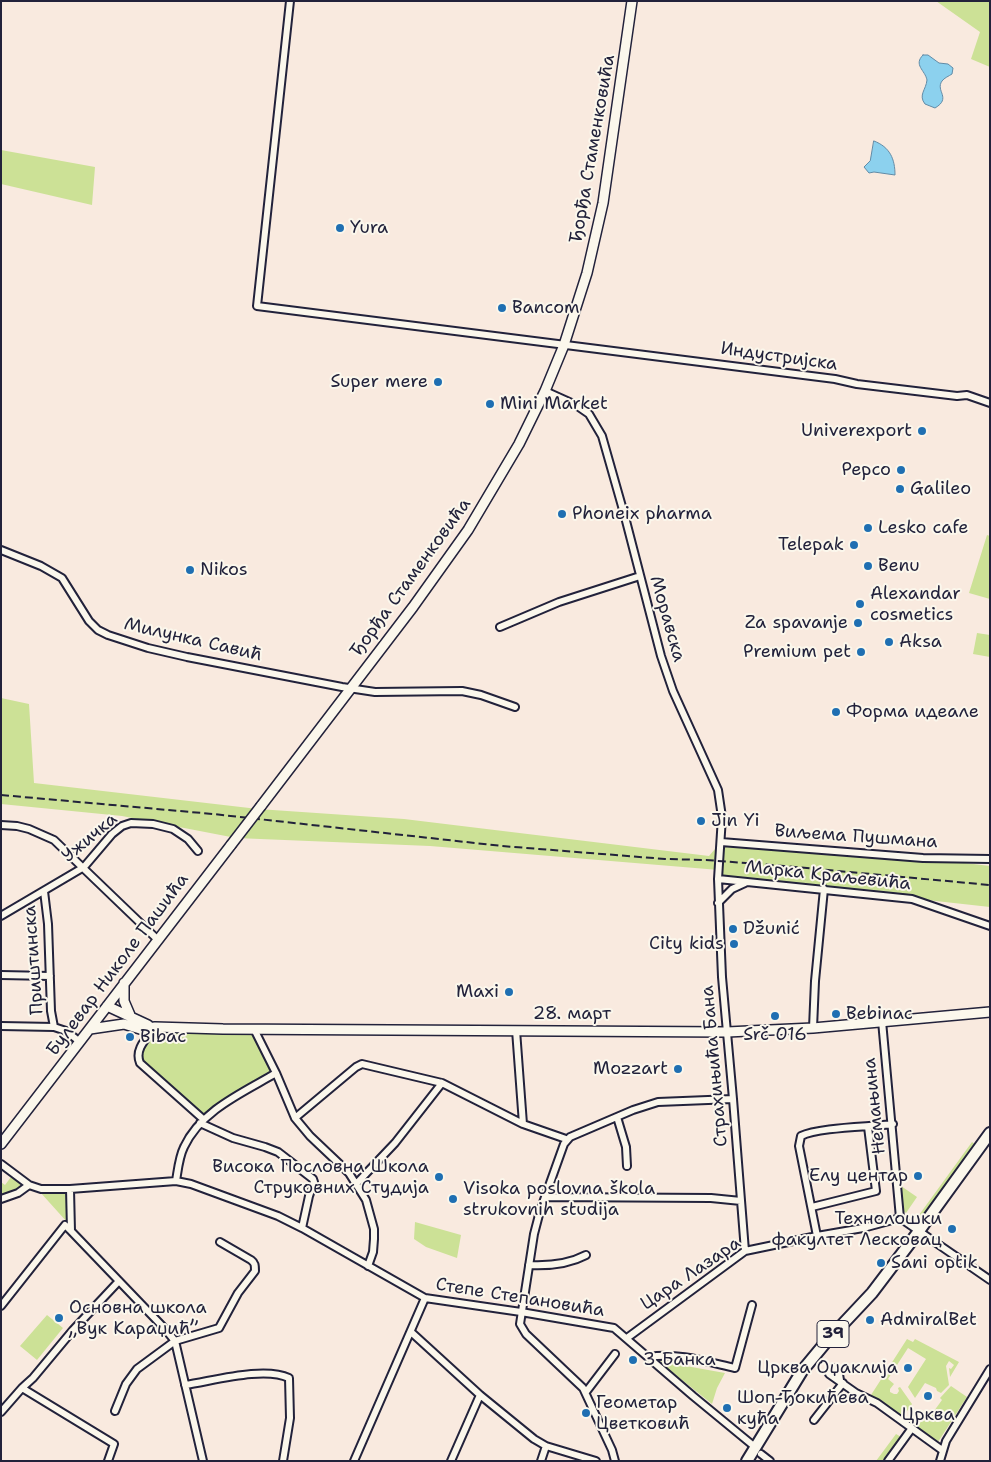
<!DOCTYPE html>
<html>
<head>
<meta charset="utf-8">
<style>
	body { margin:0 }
	#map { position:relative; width:991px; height:1462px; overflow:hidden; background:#f9eadf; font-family:"Shantell Sans",sans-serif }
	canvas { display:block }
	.frame { position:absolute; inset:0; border:2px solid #22223b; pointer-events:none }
</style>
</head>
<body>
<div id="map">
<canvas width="991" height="1462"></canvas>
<div class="frame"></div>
</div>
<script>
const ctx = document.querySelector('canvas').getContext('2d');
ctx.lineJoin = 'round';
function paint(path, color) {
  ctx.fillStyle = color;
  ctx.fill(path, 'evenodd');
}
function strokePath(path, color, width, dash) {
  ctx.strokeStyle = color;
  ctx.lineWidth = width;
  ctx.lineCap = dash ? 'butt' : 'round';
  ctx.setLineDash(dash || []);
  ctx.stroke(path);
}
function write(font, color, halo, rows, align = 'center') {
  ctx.font = font + ' "Shantell Sans",sans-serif';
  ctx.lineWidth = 4;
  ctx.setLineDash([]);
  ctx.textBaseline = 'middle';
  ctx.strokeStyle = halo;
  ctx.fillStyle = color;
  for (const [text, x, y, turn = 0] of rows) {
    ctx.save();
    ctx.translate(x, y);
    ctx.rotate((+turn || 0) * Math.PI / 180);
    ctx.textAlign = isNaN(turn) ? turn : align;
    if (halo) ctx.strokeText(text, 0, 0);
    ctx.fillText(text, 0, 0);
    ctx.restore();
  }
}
const green = new Path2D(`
	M936 1H990V67L971 59 980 32Z
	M1 150 95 167 92 205 1 184Z
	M987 535 990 536V599L969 593Z
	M977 633 990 635V657L973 654Z
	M1 698 29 704 34 783 258 809 404 819 709 856 721 842 923 858 990 866V907L719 877V870L430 846 236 838 122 816 1 804Z
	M155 1027 254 1029 276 1073 203 1119 143 1066 138 1053Z
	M972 1142 976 1145 923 1218 919 1215Z
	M11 1177 22 1185 16 1190 1 1195V1182L5 1185Z
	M901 1186 917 1197 906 1213 902 1210Z
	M40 1192 66 1193 67 1222Z
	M415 1222 461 1235 457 1258 426 1247 414 1239Z
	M47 1315 63 1328 37 1360 20 1346Z
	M907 1339 913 1342 915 1339 959 1362 950 1377 949 1368 951 1369 954 1365 949 1361 946 1366 949 1385 941 1393 937 1391 936 1388 925 1383 915 1398 908 1387 926 1359 908 1348 888 1379 894 1384 890 1389V1392L894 1394H897L899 1391 898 1388 900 1387 912 1404 903 1417 871 1395Z
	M667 1358 670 1359 669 1363 725 1373 717 1388 712 1404 662 1364 661 1361Z
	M951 1386 967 1397 938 1442 917 1427 928 1412 930 1413 932 1410 934 1411 942 1400 940 1398Z
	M896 1434 903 1438 886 1461H876Z`);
const water = new Path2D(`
	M923 55H928L939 63 948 64 953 68 952 74C949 76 944 78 942 81 935 91 952 98 935 108L925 104C918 95 926 90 927 80 925 70 913 65 923 55Z
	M874 141C890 147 895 159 895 175L874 172 869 173 864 167 870 161Z`);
const street = new Path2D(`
	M290 1 257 306 835 379 857 384 957 396 967 395 990 403
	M545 391 576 405 589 414 602 436 625 517 661 656 673 691 718 790 722 817 718 879 722 977 733 1099 745 1251
	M1 550 41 566 62 578 89 621 98 630 108 635 148 648 187 657 342 687 375 692 462 691 481 695 515 707
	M500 627 559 602 640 576
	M1 825 17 826 29 829 54 840 158 940
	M721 842 923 858 990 859
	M718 879 912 899 990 926
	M44 891 48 924 51 1011 54 1027
	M718 903 732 889 745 883
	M1 916 84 867 112 834 122 826 131 823 153 824 173 829 188 839 198 851
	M1 975 50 976
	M882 1021 900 1218
	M1 1026 54 1027 66 1031 80 1042
	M155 1027C147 1038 134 1049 140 1063L203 1119
	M813 1028 815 981 824 889
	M254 1029 276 1073 295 1118 310 1136 349 1173 366 1200 374 1229V1239L373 1252 368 1266
	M516 1030 523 1124
	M617 1117 626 1147 627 1166
	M295 1118 356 1067 362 1064 442 1083 523 1124 566 1139
	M200 1123 233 1138 265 1147 278 1152 313 1179 314 1182 309 1196 302 1228
	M1 1164 29 1185 41 1189H70L176 1181 191 1184 278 1216 302 1228 425 1298 521 1312 614 1328 693 1396 755 1447
	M176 1181C178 1169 179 1157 184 1147 201 1110 244 1092 276 1073
	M357 1183 395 1143 442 1083
	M70 1189 71 1231 166 1330 175 1341 203 1461
	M545 1197 711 1198 741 1201
	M1 1199 18 1193 29 1185
	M812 1207 876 1191 868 1127
	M817 1236 799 1146 801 1136C819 1127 870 1127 893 1124
	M529 1265C549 1266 569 1264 586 1255
	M1 1306 65 1225 71 1231
	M411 1332 480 1395 534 1439 546 1446 596 1461
	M627 1338 745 1251 817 1236 863 1228 900 1218 990 1280
	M649 1357C677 1352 708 1362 735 1368L752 1305
	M840 1380 839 1374 833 1368 830 1369 829 1374 856 1393 877 1403 942 1450
	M185 1385C213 1381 264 1366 289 1378L290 1418 283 1461
	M22 1388 114 1444 108 1461
	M586 1392 615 1354
	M115 1411 126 1384 137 1369 175 1341 219 1328 238 1293 255 1271C255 1265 255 1263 251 1260L220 1242
	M1 1412 22 1388 33 1378 73 1330 119 1281
	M814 1420 843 1383
	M761 1454 770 1461
	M354 1461 425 1298
	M451 1461 480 1395
	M541 1461 546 1446
	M615 1461 612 1450 583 1388 526 1334 520 1324 534 1234 540 1211 564 1144 570 1137 633 1110 658 1102 733 1099
	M888 1461 912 1428
	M940 1461 946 1441 990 1369`);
const secondary = new Path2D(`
	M261 806 413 607 468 530 519 444 545 391 564 345 587 273 603 203 632 1
	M124 983V1001L130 1015
	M107 1006 148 1025
	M90 1029 124 1024 140 1029 155 1027 223 1029 727 1032 813 1028 990 1012
	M1 1144 231 845`);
const primary = new Path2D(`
	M747 1461 802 1371 826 1342 872 1293 919 1231 990 1133`);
const rail = new Path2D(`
	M1 795 213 814 502 846 665 859 706 860 784 866 990 885`);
const secondaryBridge = new Path2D(`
	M231 845 261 806`);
const markers = [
	[340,228,5,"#1f6fb2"],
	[502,308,5,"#1f6fb2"],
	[438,382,5,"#1f6fb2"],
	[490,404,5,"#1f6fb2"],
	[922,431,5,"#1f6fb2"],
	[901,470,5,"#1f6fb2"],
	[900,489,5,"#1f6fb2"],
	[562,514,5,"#1f6fb2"],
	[868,528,5,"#1f6fb2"],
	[854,545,5,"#1f6fb2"],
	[868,566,5,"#1f6fb2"],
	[190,570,5,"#1f6fb2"],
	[860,604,5,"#1f6fb2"],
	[858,623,5,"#1f6fb2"],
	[889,642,5,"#1f6fb2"],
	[861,652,5,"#1f6fb2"],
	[836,712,5,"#1f6fb2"],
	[701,821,5,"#1f6fb2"],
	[733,929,5,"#1f6fb2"],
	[734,944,5,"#1f6fb2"],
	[509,992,5,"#1f6fb2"],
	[836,1014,5,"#1f6fb2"],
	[775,1016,5,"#1f6fb2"],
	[130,1037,5,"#1f6fb2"],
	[678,1069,5,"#1f6fb2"],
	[918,1176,5,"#1f6fb2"],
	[439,1177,5,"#1f6fb2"],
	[453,1199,5,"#1f6fb2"],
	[952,1229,5,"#1f6fb2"],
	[881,1263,5,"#1f6fb2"],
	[59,1318,5,"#1f6fb2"],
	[870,1320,5,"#1f6fb2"],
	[633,1360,5,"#1f6fb2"],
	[908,1368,5,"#1f6fb2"],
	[928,1396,5,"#1f6fb2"],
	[727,1408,5,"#1f6fb2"],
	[586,1413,5,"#1f6fb2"]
];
const shields = [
	[833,1334,32]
];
const shieldNames = [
	["39",833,1334]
];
const streetNames = [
	["Ђорђа Стаменковића",593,149,-80],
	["Индустријска",779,357,8],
	["Ђорђа Стаменковића",411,578,-54],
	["Моравска",667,619,74],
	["Милунка Савић",193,640,13],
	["Виљема Пушмана",856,837,4],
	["Ужичка",90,838,-40],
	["Марка Краљевића",828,876,6],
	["Приштинска",34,960,-94],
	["Булевар Николе Пашића",118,965,-53],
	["28. март",572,1014],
	["Страхињића Бана",715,1066,-95],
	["Немањина",875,1106,-96],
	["Цара Лазара",691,1274,-34],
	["Степе Степановића",520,1298,9]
];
const poiNames = [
	["Yura",350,228],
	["Bancom",512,308],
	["Super mere",428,382,"right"],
	["Mini Market",500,404],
	["Univerexport",912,431,"right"],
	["Pepco",891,470,"right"],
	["Galileo",910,489],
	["Phoneix pharma",572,514],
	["Lesko cafe",878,528],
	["Telepak",844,545,"right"],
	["Benu",878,566],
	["Nikos",200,570],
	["Alexandar",870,594],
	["cosmetics",870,615],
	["Za spavanje",848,623,"right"],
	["Aksa",899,642],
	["Premium pet",851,652,"right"],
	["Форма идеале",846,712],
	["Jin Yi",711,821],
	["Džunić",743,929],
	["City kids",724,944,"right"],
	["Maxi",499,992,"right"],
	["Bebinac",846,1014],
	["Srč 016",775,1035,"center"],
	["Bibac",140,1037],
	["Mozzart",668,1069,"right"],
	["Висока Пословна Школа",429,1167,"right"],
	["Струковних Студија",429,1188,"right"],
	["Елу центар",908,1176,"right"],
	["Visoka poslovna škola",463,1189],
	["strukovnih studija",463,1210],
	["Технолошки",942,1219,"right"],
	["факултет Лесковац",942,1240,"right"],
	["Sani optik",891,1263],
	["Основна школа",69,1308],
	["„Вук Караџић”",69,1329],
	["AdmiralBet",880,1320],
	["3 Банка",643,1360],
	["Црква Оџаклија",898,1368,"right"],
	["Шоп-Ђокићева",737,1398],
	["кућа",737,1419],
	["Геометар",596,1403],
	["Цветковић",596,1424],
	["Црква",928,1415,"center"]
];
paint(green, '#cce196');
paint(water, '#8cd1ee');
strokePath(water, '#628ba6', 1);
strokePath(street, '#22223b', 10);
strokePath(secondary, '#22223b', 12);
strokePath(primary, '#22223b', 14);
strokePath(street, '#fbf7ec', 6);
strokePath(secondary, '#fbf7ec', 9);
strokePath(primary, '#fbf7ec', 10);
strokePath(rail, '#22223b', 2, [8, 4]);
strokePath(secondaryBridge, '#22223b', 12, []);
strokePath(secondaryBridge, '#fbf7ec', 9);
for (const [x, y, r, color] of markers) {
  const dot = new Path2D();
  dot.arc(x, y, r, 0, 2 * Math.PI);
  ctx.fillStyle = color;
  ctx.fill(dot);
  strokePath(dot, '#fbf7ec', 2);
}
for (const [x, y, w] of shields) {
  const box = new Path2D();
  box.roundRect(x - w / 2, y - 13.5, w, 27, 4);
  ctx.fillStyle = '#fbf7ec';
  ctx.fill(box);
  strokePath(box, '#22223b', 1);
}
write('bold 16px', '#22223b', null, shieldNames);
write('18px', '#22223b', '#fbf7ec', streetNames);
write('18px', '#22223b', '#fbf7ec', poiNames, 'left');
</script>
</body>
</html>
